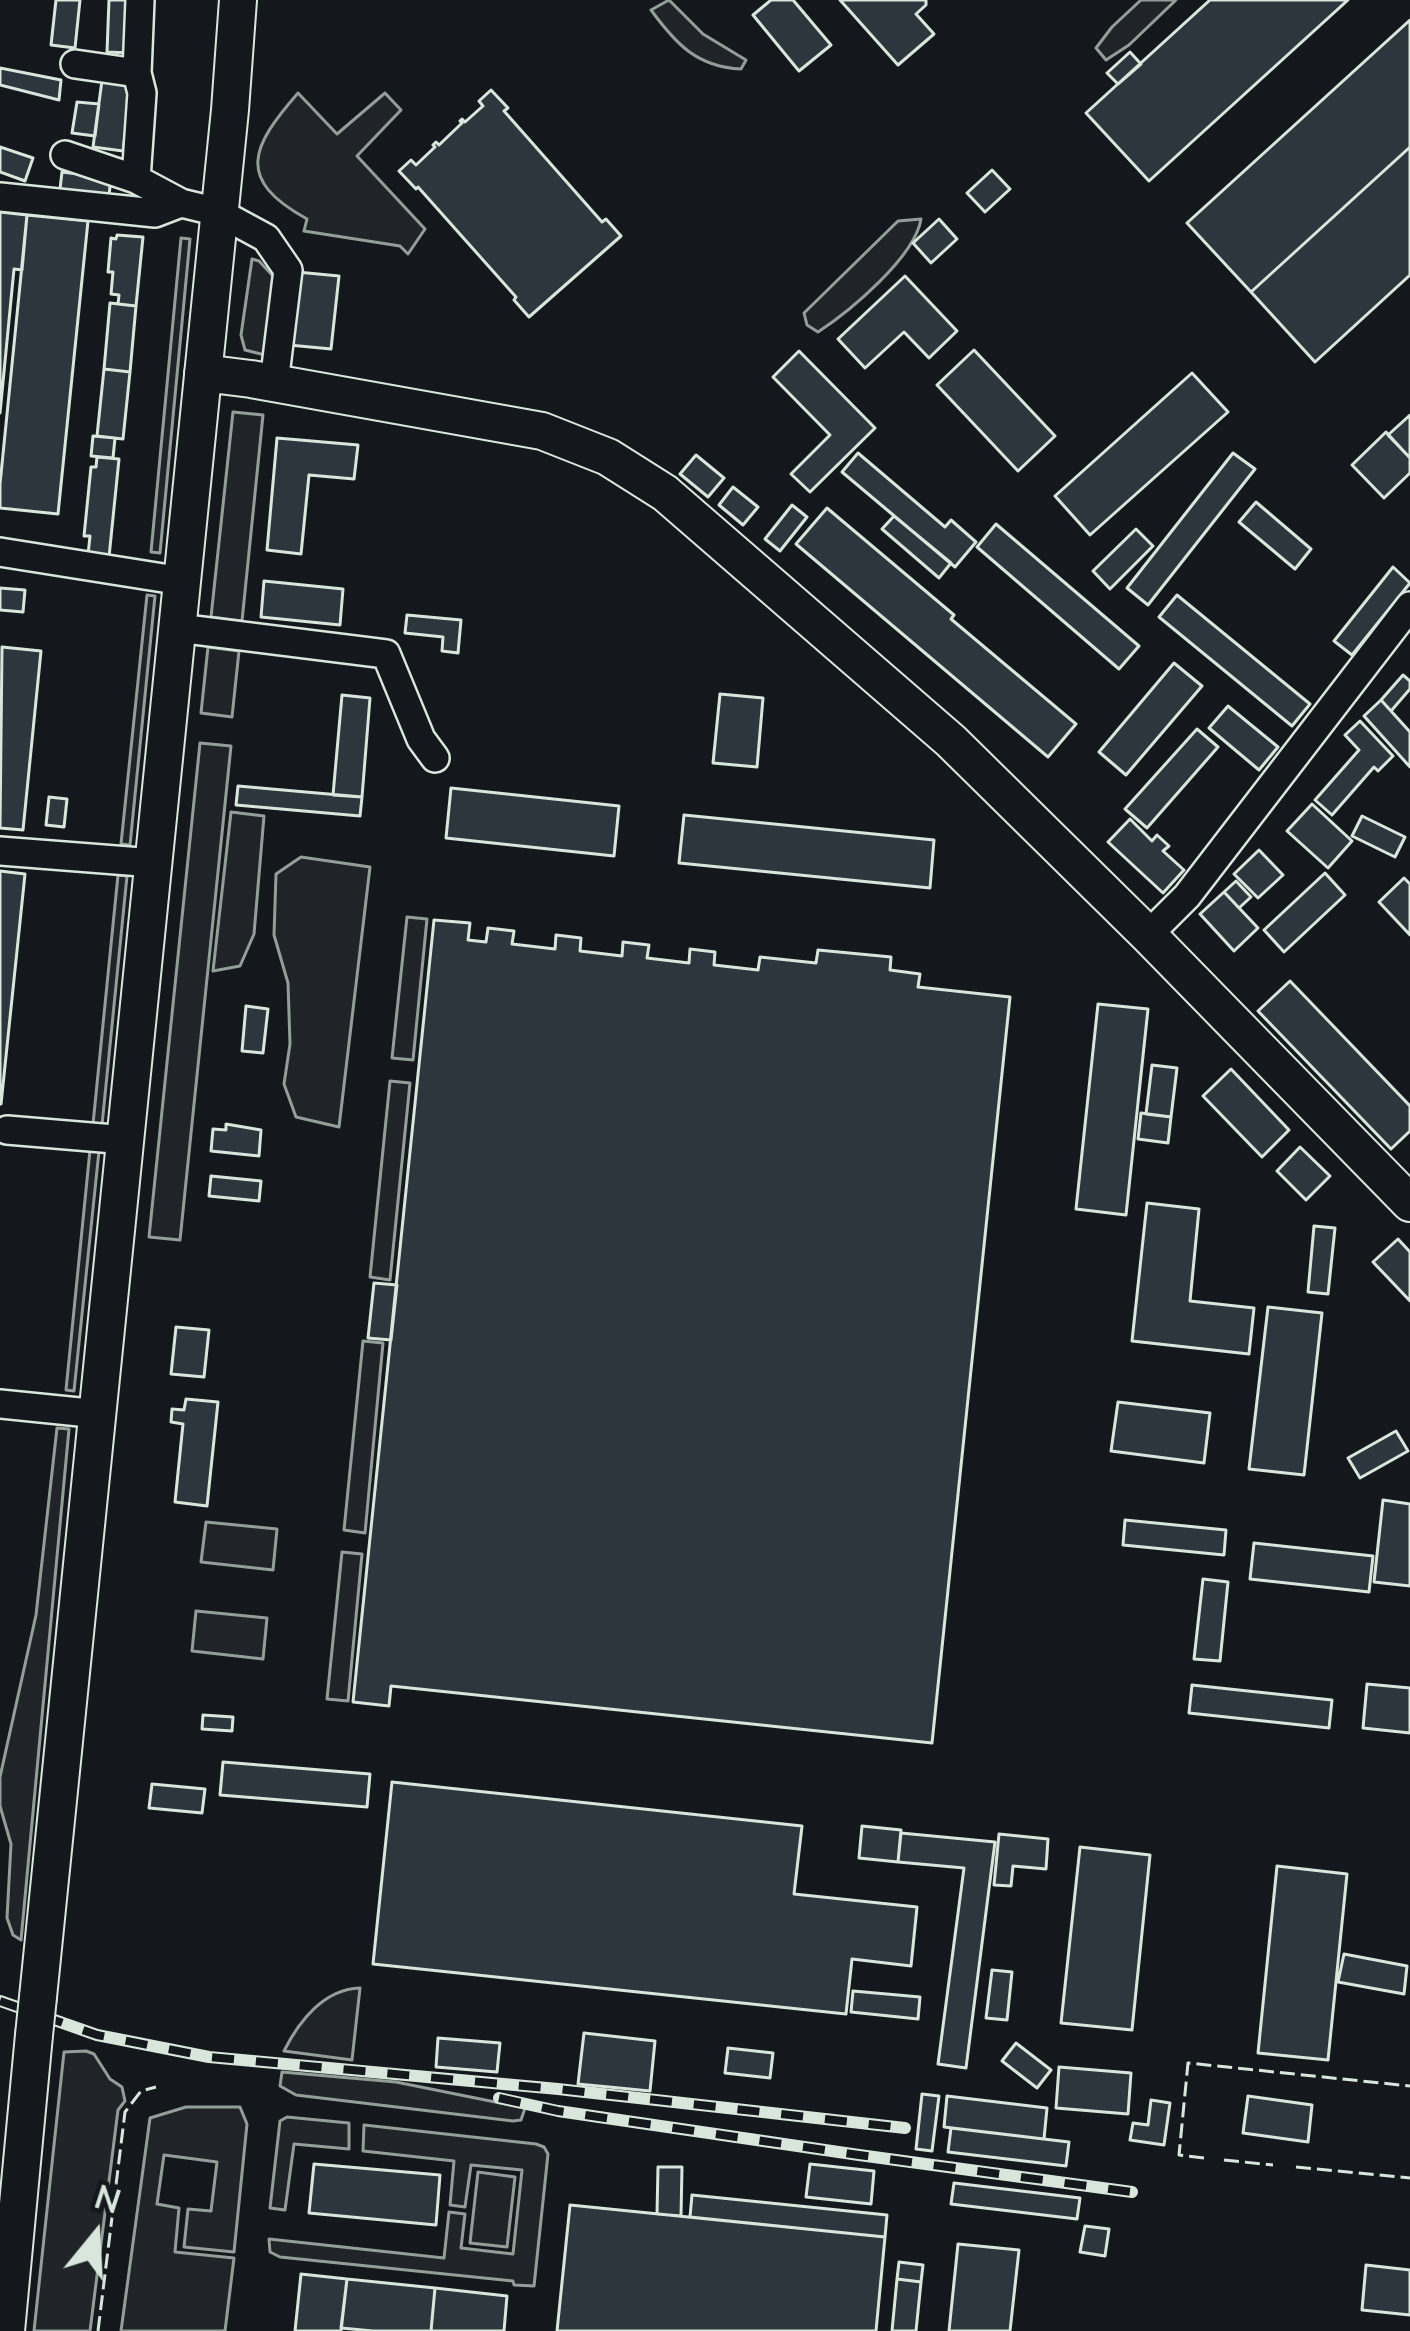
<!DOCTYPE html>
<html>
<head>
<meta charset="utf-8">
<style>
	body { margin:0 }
	#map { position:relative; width:1410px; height:2331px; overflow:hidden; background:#14181c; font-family:"Nunito Sans",sans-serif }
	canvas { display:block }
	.north { position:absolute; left:36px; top:2175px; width:120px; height:120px; -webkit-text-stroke:9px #14181c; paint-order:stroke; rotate:18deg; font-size:33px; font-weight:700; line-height:48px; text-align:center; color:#d8e6dc }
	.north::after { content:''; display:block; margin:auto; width:42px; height:54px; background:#d8e6dc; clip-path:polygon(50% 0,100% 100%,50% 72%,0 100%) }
</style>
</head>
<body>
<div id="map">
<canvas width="1410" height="2331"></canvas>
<div class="north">N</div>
</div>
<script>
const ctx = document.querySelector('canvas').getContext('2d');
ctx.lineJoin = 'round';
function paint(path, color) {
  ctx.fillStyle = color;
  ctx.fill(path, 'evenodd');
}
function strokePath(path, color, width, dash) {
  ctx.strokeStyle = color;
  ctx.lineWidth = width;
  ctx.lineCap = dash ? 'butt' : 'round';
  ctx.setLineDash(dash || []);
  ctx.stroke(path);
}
const green = new Path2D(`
	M669 0 703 34 746 60 741 69C697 67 676 44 651 10Z
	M1141 0H1176L1129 45 1106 60 1096 48 1112 27Z
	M298 93 337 134 385 93 401 110 357 156 425 229 408 254 400 246 304 231 307 219C234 179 252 146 298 93Z
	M921 219C915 257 850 311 818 332L807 325 804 313 898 221Z
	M181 238 190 239 160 553 151 552Z
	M252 259 259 261 273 276 265 355 245 350 241 335Z
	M233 412 263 415 242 621 211 617Z
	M147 595 155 596 130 845 121 844Z
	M208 647 239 651 232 717 201 713Z
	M200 743 231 746 180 1240 149 1237Z
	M231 812 264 816 254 934 240 966 213 971Z
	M301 857 370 867 339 1127 296 1117 284 1084 290 1044 288 983 274 935 276 874Z
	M118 875 127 876 102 1125 93 1124Z
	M407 917 427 919 413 1060 392 1058Z
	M390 1081 410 1083 390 1280 370 1277Z
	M90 1150 99 1151 74 1391 66 1390Z
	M363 1341 383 1343 365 1533 344 1530Z
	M57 1428 69 1429 21 1940 13 1935 7 1918 11 1844 0 1806V1777L36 1615Z
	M206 1522 277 1529 273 1570 201 1562Z
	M342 1552 362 1554 348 1701 327 1699Z
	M196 1611 267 1618 263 1659 192 1651Z
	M360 1988 352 2060 284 2051C299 2021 324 1989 360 1988Z
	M86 2051 94 2054 110 2079 122 2087 125 2101 118 2110 90 2331H34L64 2052Z
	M282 2072 396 2082 525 2108 521 2120 513 2121 296 2095 280 2086Z
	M186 2107H240L247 2124 234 2252 184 2247 188 2209 211 2211 217 2162 164 2155 157 2204 179 2208 175 2252 234 2258 225 2331H121L150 2118Z
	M287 2117 349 2123V2149L294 2144 285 2210 270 2208 280 2121Z
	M364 2125 536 2144 544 2147 548 2154 534 2286 514 2285 513 2281 280 2257 270 2252 269 2239 444 2258 449 2212 465 2214 461 2248 513 2254 522 2170 471 2165 465 2207 450 2205 454 2161 363 2151Z
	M478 2172 515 2177 507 2247 470 2243Z`);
const building = new Path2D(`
	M56 0H80L75 48 51 45Z
	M109 0H133L131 53 107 52Z
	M771 0H793L831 45 799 71 753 15Z
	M840 0H926V5L916 14 934 34 898 65Z
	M1210 0H1348L1149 181 1086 113Z
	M1410 20V147L1251 292 1187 223Z
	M1130 52 1141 64 1118 84 1107 73Z
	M0 68 61 80 59 100 0 85Z
	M103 73 132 77 123 151 93 147Z
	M491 90 508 108 504 111 602 222 606 219 621 236 529 317 514 300 516 297 418 187 416 189 399 171 411 160 416 165 435 147 433 145 436 142 439 145 462 123 460 121 462 119 465 122 483 106 479 101Z
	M77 102 99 104 95 136 72 133Z
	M0 147 33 158 25 181 0 172Z
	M1410 147V275L1315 362 1251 292Z
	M992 170 1010 189 985 212 967 193Z
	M62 172 111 178 108 204 81 201 83 192 60 189Z
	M0 212 27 215 22 270 14 269 0 413Z
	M27 215 88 221 58 514 0 508V484Z
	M939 219 957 239 931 263 913 243Z
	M117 235 143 237 136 306 118 304 119 295 111 294 113 272H108L111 238 116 239Z
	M297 272 339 276 331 349 289 345Z
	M905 276 957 331 929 358 904 332 865 368 838 339Z
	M110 303 136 306 130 372 104 369Z
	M974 350 1055 436 1018 471 937 385Z
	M799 351 875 428 810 492 791 474 830 435 773 377Z
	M104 369 130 372 123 439 97 436Z
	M1192 373 1228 412 1090 535 1055 496Z
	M1410 415V458L1388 435Z
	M1386 432 1410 458V473L1384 498 1352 465Z
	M93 436 115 438 113 458 91 456Z
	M277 438 358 445 354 479 309 475 301 554 267 550Z
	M858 453 945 527 951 520 976 542 955 567 842 472Z
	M1233 453 1255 469 1148 605 1127 588Z
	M696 455 724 478 708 497 680 474Z
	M97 457 119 459 109 557 88 555 90 536H84L91 467H96Z
	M733 487 758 507 743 525 719 505Z
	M1256 502 1311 549 1295 569 1239 522Z
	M792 505 807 517 780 551 765 539Z
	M827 508 954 615 951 619 1076 724 1048 757 796 544Z
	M894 516 951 563 939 578 882 529Z
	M996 524 1139 646 1119 669 977 547Z
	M1136 529 1153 546 1110 589 1093 571Z
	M1393 567 1410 583 1352 655 1334 641Z
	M264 581 343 589 340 625 261 617Z
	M0 588 25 590 23 612 0 610Z
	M1177 595 1310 704 1292 726 1159 617Z
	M407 615 461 620 458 653 442 651 443 637 405 633Z
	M2 647 41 651 23 830 0 828Z
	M1174 663 1202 686 1126 775 1099 752Z
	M1403 675 1410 681V689L1391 711 1381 700Z
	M720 694 763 698 757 767 713 763Z
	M342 695 370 698 362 797 333 795Z
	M1381 700 1410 732V767L1364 716Z
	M1228 706 1278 747 1259 770 1209 728Z
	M1360 721 1393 756 1378 771 1374 767 1332 815 1315 800 1359 750 1345 735Z
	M1197 729 1218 747 1147 828 1125 809Z
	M238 786 362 797 360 816 236 805Z
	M451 788 619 806 614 856 446 838Z
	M49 797 67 799 64 827 46 825Z
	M1312 804 1352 841 1328 868 1287 831Z
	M684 815 934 840 930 888 679 863Z
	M1362 816 1405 837 1395 857 1352 836Z
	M1130 819 1152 841 1157 835 1169 846 1163 851 1184 870 1163 893 1108 842Z
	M1259 850 1283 875 1258 898 1234 874Z
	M0 871 25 874 1 1104H0Z
	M1325 873 1345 895 1284 952 1264 930Z
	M1404 878 1410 884V935L1379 902Z
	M1236 881 1251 897 1239 908 1224 892Z
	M1224 892 1258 928 1234 951 1200 914Z
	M434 920 470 923 468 940 486 942 488 928 514 931 512 944 555 949 556 935 581 938 580 951 622 956 623 942 649 945 647 958 689 963 690 949 715 952 714 965 758 970 760 957 816 963 818 950 891 957 890 970 920 974 918 987 1010 997 932 1743 391 1686 389 1706 353 1702Z
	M1290 981 1410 1106V1131L1391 1149 1258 1011Z
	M1098 1004 1148 1009 1126 1215 1076 1209Z
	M246 1006 268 1009 263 1053 242 1051Z
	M1152 1065 1177 1068 1171 1117 1146 1114Z
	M1231 1069 1289 1130 1262 1157 1203 1096Z
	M1141 1113 1171 1117 1168 1143 1138 1139Z
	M226 1124 261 1130 259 1156 211 1151 213 1129 226 1130Z
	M1300 1147 1330 1176 1306 1200 1277 1171Z
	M211 1176 261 1181 259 1201 209 1196Z
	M1147 1203 1199 1209 1190 1301 1254 1308 1249 1354 1132 1341Z
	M1314 1226 1335 1228 1328 1294 1308 1292Z
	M1398 1239 1410 1252V1301L1373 1262Z
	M374 1283 397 1285 391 1340 368 1338Z
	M1268 1307 1322 1313 1304 1475 1249 1469Z
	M176 1327 209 1330 204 1377 171 1374Z
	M186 1399 218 1402 207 1506 175 1502 183 1424 171 1422 172 1409 184 1410Z
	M1118 1402 1210 1413 1204 1463 1111 1451Z
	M1396 1431 1408 1451 1360 1478 1348 1458Z
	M1383 1500 1410 1504V1586L1374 1582Z
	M1125 1520 1226 1530 1224 1555 1123 1545Z
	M1254 1543 1373 1556 1369 1592 1250 1579Z
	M1203 1579 1228 1582 1220 1661 1194 1659Z
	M1367 1684 1410 1688V1733L1363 1728Z
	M1192 1685 1332 1700 1329 1728 1189 1713Z
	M203 1715 233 1717 232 1731 202 1729Z
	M223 1762 370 1774 367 1807 220 1795Z
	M392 1782 802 1826 794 1894 917 1907 911 1966 852 1959 846 2014 373 1964Z
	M152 1784 205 1789 202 1813 149 1808Z
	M862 1826 901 1830 898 1862 859 1858Z
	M901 1833 995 1842 966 2068 938 2064 964 1868 898 1862Z
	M999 1834 1048 1839 1046 1869 1013 1866 1011 1886 994 1885Z
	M1080 1847 1150 1855 1132 2030 1061 2023Z
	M1277 1866 1347 1874 1328 2060 1258 2053Z
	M1344 1954 1407 1966 1404 1994 1338 1982Z
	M992 1970 1012 1972 1007 2020 986 2018Z
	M853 1991 920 1997 918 2019 851 2012Z
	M584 2033 655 2041 650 2091 578 2084Z
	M438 2038 500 2043 497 2072 436 2067Z
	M1016 2043 1051 2070 1037 2088 1002 2061Z
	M728 2048 773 2053 770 2078 725 2073Z
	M1059 2067 1131 2073 1128 2114 1056 2108Z
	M922 2094 939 2096 932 2151 916 2149Z
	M947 2096 1047 2108 1044 2139 944 2127Z
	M1248 2096 1312 2105 1308 2142 1243 2133Z
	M1151 2100 1170 2103 1164 2145 1130 2140 1133 2123 1148 2125Z
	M951 2128 1069 2142 1066 2166 948 2152Z
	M314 2164 440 2175 436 2225 309 2213Z
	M810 2164 874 2171 871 2204 806 2197Z
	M658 2167H682L681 2216 657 2214Z
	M954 2183 1080 2198 1077 2219 951 2204Z
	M692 2195 887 2215 885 2237 690 2217Z
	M570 2205 885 2237 876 2331H557Z
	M1085 2226 1109 2229 1105 2256 1080 2252Z
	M958 2244 1019 2250 1010 2331H949Z
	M899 2262 923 2265 921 2282 897 2279Z
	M1366 2265 1410 2270V2315L1362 2310Z
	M301 2274 347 2279 341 2331H295Z
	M347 2279 435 2288 431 2331H373L341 2328Z
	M897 2279 921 2282 916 2331H892Z
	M435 2288 507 2296 504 2331H431Z`);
const minor = new Path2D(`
	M75 64 137 73 142 93 136 179
	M137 73 140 0
	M65 155 136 179 181 203
	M0 197 155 213 181 203 218 212 266 238 288 270 274 383
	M0 552 182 581
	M178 628 386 654 421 739 435 758
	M0 851 154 863
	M1148 935 1187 896 1410 606
	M7 1130 126 1140
	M0 1404 99 1414`);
const major = new Path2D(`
	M203 373 251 379 542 431 608 457 665 493 951 741 1148 935 1410 1203
	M38 1997 230 110 238 0
	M6 2331 34 2035`);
const rail = new Path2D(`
	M0 2001 97 2035 209 2057 558 2089 905 2128
	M499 2098 558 2111 859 2155 1132 2192`);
const majorBridge = new Path2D(`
	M34 2035 38 1997`);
const fence = new Path2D(`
	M1204 2158 1179 2155 1188 2063 1410 2086
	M1224 2160 1273 2165
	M1296 2167 1410 2178
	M98 2331 125 2112 141 2091 156 2087`);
paint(green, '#202428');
strokePath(green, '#939e99', 3);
paint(building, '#2c363c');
strokePath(building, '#d8e6dc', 3);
strokePath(minor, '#d8e6dc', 32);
strokePath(major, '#d8e6dc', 40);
strokePath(minor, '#14181c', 27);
strokePath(major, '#14181c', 36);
strokePath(rail, '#d8e6dc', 12);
strokePath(rail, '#14181c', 8, [22]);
strokePath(majorBridge, '#d8e6dc', 40, []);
strokePath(majorBridge, '#14181c', 36);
strokePath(fence, '#d8e6dc', 3, [15, 6]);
</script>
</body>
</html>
